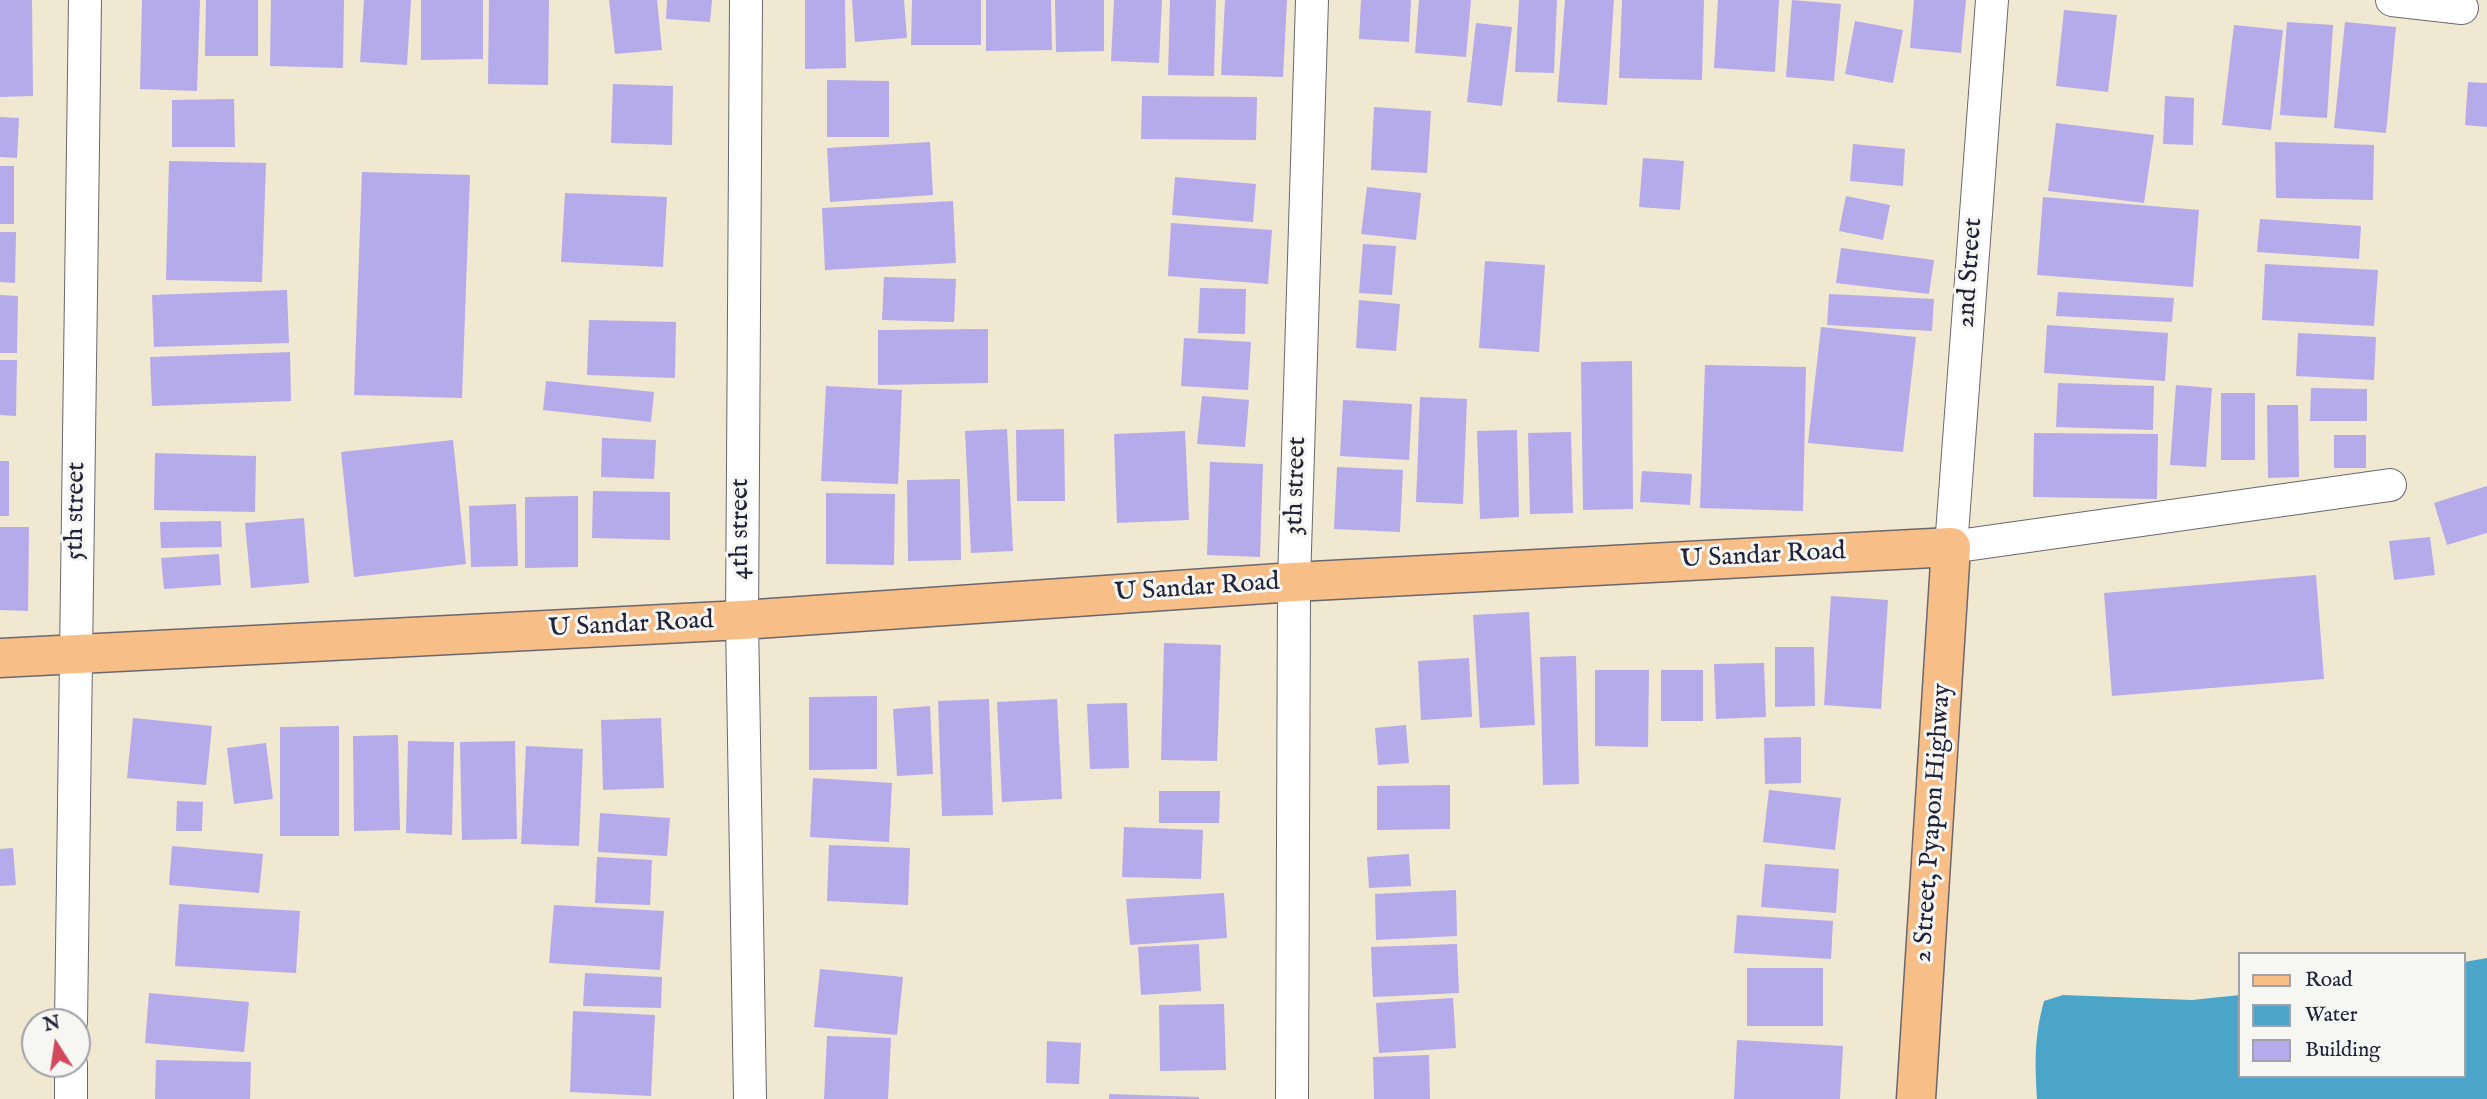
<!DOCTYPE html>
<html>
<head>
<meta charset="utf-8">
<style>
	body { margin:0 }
	#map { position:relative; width:2487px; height:1099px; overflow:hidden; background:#f1e8d2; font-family:"IM FELL English",serif }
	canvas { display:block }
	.legend { position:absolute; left:2238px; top:952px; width:228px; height:126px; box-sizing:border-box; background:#f6f6f2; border:2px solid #a1a1a9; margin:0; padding:9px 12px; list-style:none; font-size:21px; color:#22223b }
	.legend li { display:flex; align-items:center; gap:14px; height:35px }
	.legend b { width:35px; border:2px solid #a1a1a9 }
	.north { position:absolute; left:21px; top:1008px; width:70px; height:70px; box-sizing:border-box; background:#f6f6f2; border:2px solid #a1a1a9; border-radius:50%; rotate:348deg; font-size:19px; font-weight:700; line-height:28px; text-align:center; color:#22223b }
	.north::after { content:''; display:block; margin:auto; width:24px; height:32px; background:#d1495b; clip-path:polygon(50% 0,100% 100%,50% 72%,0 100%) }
</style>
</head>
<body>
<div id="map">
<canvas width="2487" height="1099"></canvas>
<ul class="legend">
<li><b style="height:9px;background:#f7be88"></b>Road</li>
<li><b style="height:19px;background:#4ba5c9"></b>Water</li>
<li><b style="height:19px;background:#b5aaea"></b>Building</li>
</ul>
<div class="north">N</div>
</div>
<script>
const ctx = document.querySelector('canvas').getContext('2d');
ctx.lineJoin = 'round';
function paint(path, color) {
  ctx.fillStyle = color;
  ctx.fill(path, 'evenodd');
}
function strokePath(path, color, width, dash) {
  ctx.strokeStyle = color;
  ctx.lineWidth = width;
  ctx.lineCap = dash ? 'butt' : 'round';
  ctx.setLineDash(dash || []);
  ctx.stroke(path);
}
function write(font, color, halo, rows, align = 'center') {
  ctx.font = font + ' "IM FELL English",serif';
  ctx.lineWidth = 6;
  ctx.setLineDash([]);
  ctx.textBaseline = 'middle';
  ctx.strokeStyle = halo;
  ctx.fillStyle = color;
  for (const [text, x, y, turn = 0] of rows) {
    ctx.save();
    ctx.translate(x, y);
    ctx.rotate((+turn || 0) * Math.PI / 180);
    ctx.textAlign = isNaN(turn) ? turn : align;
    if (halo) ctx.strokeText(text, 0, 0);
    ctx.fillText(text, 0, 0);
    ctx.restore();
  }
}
const water = new Path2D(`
	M2487 958V1099H2037C2035 1061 2034 1038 2044 1001L2063 995 2192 1000 2240 995V1076H2464V962Z`);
const building = new Path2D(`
	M0 0H32L33 96 0 97Z
	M142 0H200L197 91 140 89Z
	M206 0H258V56H205Z
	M271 0H344L343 68 270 66Z
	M364 0H411L407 65 360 62Z
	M421 0H483V59L421 60Z
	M489 0H549L548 85 488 84Z
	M609 0H657L662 50 615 54Z
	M667 0H712L710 22 666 19Z
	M805 0H845L846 68 805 69Z
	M852 0H904L907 38 855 42Z
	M912 0H981V45H911Z
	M986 0H1051L1052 50 986 51Z
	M1055 0H1104V51L1056 52Z
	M1114 0H1162L1159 63 1111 61Z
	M1170 0H1216L1214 76 1168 75Z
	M1225 0H1287L1283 77 1221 75Z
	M1361 0H1411L1409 42 1359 39Z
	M1419 0H1471L1466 57 1415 53Z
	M1519 0H1557L1554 73 1515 72Z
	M1565 0H1614L1607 105 1557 102Z
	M1622 0H1704L1702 80 1619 78Z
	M1718 0H1779L1775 72 1714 68Z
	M1792 0 1841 4 1834 81 1786 77Z
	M1914 0H1966L1961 53 1910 48Z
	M2064 10 2117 15 2108 92 2056 86Z
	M1855 21 1903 30 1893 83 1845 74Z
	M2287 22 2333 25 2327 118 2280 115Z
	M2345 22 2396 27 2386 133 2334 128Z
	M1476 23 1512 27 1502 106 1467 102Z
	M2234 25 2283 30 2271 130 2222 125Z
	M827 80 889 81V137H827Z
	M2468 82 2487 83V127L2465 125Z
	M613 84 673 86 672 145 611 143Z
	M1142 96 1257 97 1256 140 1141 139Z
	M2165 96 2194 98 2193 145 2163 144Z
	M234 99 235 147H172V100Z
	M1374 107 1431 111 1427 173 1371 170Z
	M0 117 19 118 17 158 0 157Z
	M2056 123 2154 135 2144 203 2048 191Z
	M930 142 933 195 830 202 827 148Z
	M2275 142 2374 145 2373 200 2276 198Z
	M1853 144 1905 149 1903 186 1850 181Z
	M1643 158 1684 161 1680 210 1639 207Z
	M169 161 266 163 262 282 166 280Z
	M0 166H14V224H0Z
	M362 172 470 175 462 398 354 395Z
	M1175 177 1256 184 1253 222 1172 215Z
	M1367 187 1421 193 1416 240 1361 234Z
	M565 193 667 197 663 267 561 262Z
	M1846 196 1890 205 1883 240 1839 231Z
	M2043 197 2199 210 2193 287 2037 275Z
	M953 201 956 263 825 270 822 208Z
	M2260 219 2361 226 2359 259 2257 252Z
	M1171 223 1272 230 1268 284 1168 276Z
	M0 232H16L15 283 0 282Z
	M1363 244 1396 246 1392 295 1359 293Z
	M1841 248 1934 260 1929 294 1836 283Z
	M1485 261 1545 265 1539 352 1479 348Z
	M2265 264 2378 270 2374 326 2262 320Z
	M884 277 956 279 954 322 882 320Z
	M1200 288 1246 289 1245 334 1198 333Z
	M287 290 289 343 154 347 152 295Z
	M2058 292 2174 298 2172 322 2056 316Z
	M1829 294 1934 299 1932 331 1827 325Z
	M0 295 18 296 17 353H0Z
	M1359 300 1400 304 1396 351 1356 348Z
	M589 320 676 322 675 378 587 375Z
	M2047 325 2168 333 2165 381 2044 373Z
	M1821 327 1916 337 1903 452 1808 443Z
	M988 329V383L878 385V330Z
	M2298 333 2376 337 2374 380 2296 376Z
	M1184 338 1251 342 1248 390 1181 386Z
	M290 352 291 401 152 406 150 357Z
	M0 360H17L16 416 0 415Z
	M1632 361 1633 509 1583 510 1581 362Z
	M1705 365 1806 367 1803 511 1700 508Z
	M546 381 654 392 651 422 543 410Z
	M2058 383 2154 386 2153 430 2056 427Z
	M2176 385 2212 388 2206 467 2170 465Z
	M826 386 902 390 898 484 821 481Z
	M2311 388 2367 389V421H2310Z
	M2221 393H2255V460H2221Z
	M1202 396 1249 400 1245 447 1197 444Z
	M1420 397 1467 399 1463 504 1416 502Z
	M1343 400 1412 404 1409 460 1340 456Z
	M2267 405H2298L2299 477 2268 478Z
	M1007 429 1013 551 971 553 965 431Z
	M1064 429 1065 501H1017L1016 430Z
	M1517 430 1519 517 1480 519 1477 431Z
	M1185 431 1189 520 1117 523 1114 434Z
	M1571 432 1573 513 1530 514 1528 433Z
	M2034 433 2158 434 2157 499 2033 497Z
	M2334 435H2366V468H2334Z
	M602 438 656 440 654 479 601 477Z
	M453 440 466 564 354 577 341 452Z
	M155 453 256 456 255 512 154 510Z
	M0 461H9V516H0Z
	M1210 462 1263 464 1260 557 1207 555Z
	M1337 467 1403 470 1400 532 1334 529Z
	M1642 471 1692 474 1690 505 1640 502Z
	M960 479 961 560 908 561 907 480Z
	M2487 486V533L2447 545 2434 503Z
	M593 491 670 492V540L592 538Z
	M826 493 895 494 894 565 826 564Z
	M578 496V567L525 568V497Z
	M516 504 518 566 471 567 469 506Z
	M304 518 309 583 251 588 245 523Z
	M221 521 222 547 161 548 160 522Z
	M0 527H29L28 611 0 610Z
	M2430 537 2435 575 2394 580 2389 541Z
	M219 554 221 585 164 589 161 558Z
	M2316 575 2324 679 2112 696 2104 593Z
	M1831 596 1888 600 1881 709 1824 705Z
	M1529 612 1535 725 1480 728 1473 615Z
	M1164 643 1221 645 1217 761 1161 760Z
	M1775 647H1814L1815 706 1775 707Z
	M1576 656 1579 784 1543 785 1540 657Z
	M1469 658 1472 717 1421 720 1418 661Z
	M1764 663 1766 717 1716 719 1714 664Z
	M1595 670H1649L1648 747 1595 746Z
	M1661 670H1703V721H1661Z
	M877 696V769L809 770V697Z
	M989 699 993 815 942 816 938 701Z
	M1057 699 1062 799 1002 802 997 702Z
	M1127 703 1129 768 1090 769 1087 704Z
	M930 706 933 774 897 776 893 709Z
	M133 718 212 726 206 785 127 778Z
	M661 718 664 788 603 790 601 720Z
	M1406 725 1409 763 1378 765 1375 728Z
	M339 726V836H280V727Z
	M398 735 400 830 354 831 353 736Z
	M1801 737V783L1765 784 1764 738Z
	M408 741 454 742 452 835 406 833Z
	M515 741 517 839 462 840 460 742Z
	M266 743 273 799 234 804 227 748Z
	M526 746 583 749 579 846 521 844Z
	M813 778 892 783 889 842 810 837Z
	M1450 785V829L1377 830V786Z
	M1769 790 1841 798 1835 850 1763 842Z
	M1159 791H1220L1219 823H1159Z
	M177 801 203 802 202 831H176Z
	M600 813 670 818 667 856 598 852Z
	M1124 827 1203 830 1201 879 1122 877Z
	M829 845 910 848 908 905 827 901Z
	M172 846 263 854 259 893 169 885Z
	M13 848 16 885 0 886V849Z
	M1409 854 1411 886 1369 888 1367 857Z
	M597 857 652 860 650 905 595 903Z
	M1765 864 1839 869 1836 913 1761 907Z
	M1456 890 1457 936 1376 940 1375 894Z
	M1224 893 1227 938 1130 945 1126 899Z
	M179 904 300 911 296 973 175 966Z
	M554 905 664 911 660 970 549 963Z
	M1737 915 1833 921 1831 959 1734 953Z
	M1199 944 1201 991 1141 995 1138 947Z
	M1457 944 1459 993 1373 997 1371 947Z
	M1747 968H1823V1026H1747Z
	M820 969 903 977 897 1035 814 1027Z
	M585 973 662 977 661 1008 583 1006Z
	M149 993 249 1002 244 1052 145 1043Z
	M1453 998 1456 1048 1379 1053 1376 1003Z
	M1224 1004 1226 1070 1160 1071 1159 1005Z
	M573 1011 655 1015 651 1096 570 1092Z
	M827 1036 891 1038 888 1099H824Z
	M1737 1040 1843 1046 1840 1099H1734Z
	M1047 1041 1081 1043 1079 1084 1046 1083Z
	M1429 1055 1430 1099H1374L1373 1057Z
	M156 1060 251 1062 250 1099H155Z
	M1109 1094 1199 1097V1099H1109Z`);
const minor = new Path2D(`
	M746 0 742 620 750 1099
	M1992 0 1951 547 2390 485
	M2392 0 2462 8
	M71 1022 85 0
	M71 1099V1064
	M1292 1099 1294 582 1312 0`);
const primary = new Path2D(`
	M0 658 742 620 1294 582 1951 547 1916 1099`);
const streetNames = [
	["2nd Street",1971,273,-86],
	["3th street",1297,486,-88],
	["5th street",77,511,-89],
	["4th street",742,529,-90],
	["U Sandar Road",1763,557,-3],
	["U Sandar Road",1197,589,-4],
	["U Sandar Road",631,626,-3],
	["2 Street, Pyapon Highway",1934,823,-86]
];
paint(water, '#4ba5c9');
paint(building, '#b5aaea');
strokePath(minor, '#6a6770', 34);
strokePath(primary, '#6a6770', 41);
strokePath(minor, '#fff', 32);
strokePath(primary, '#f7be88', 38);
write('26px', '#22223b', '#f6f6f2', streetNames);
</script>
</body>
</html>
